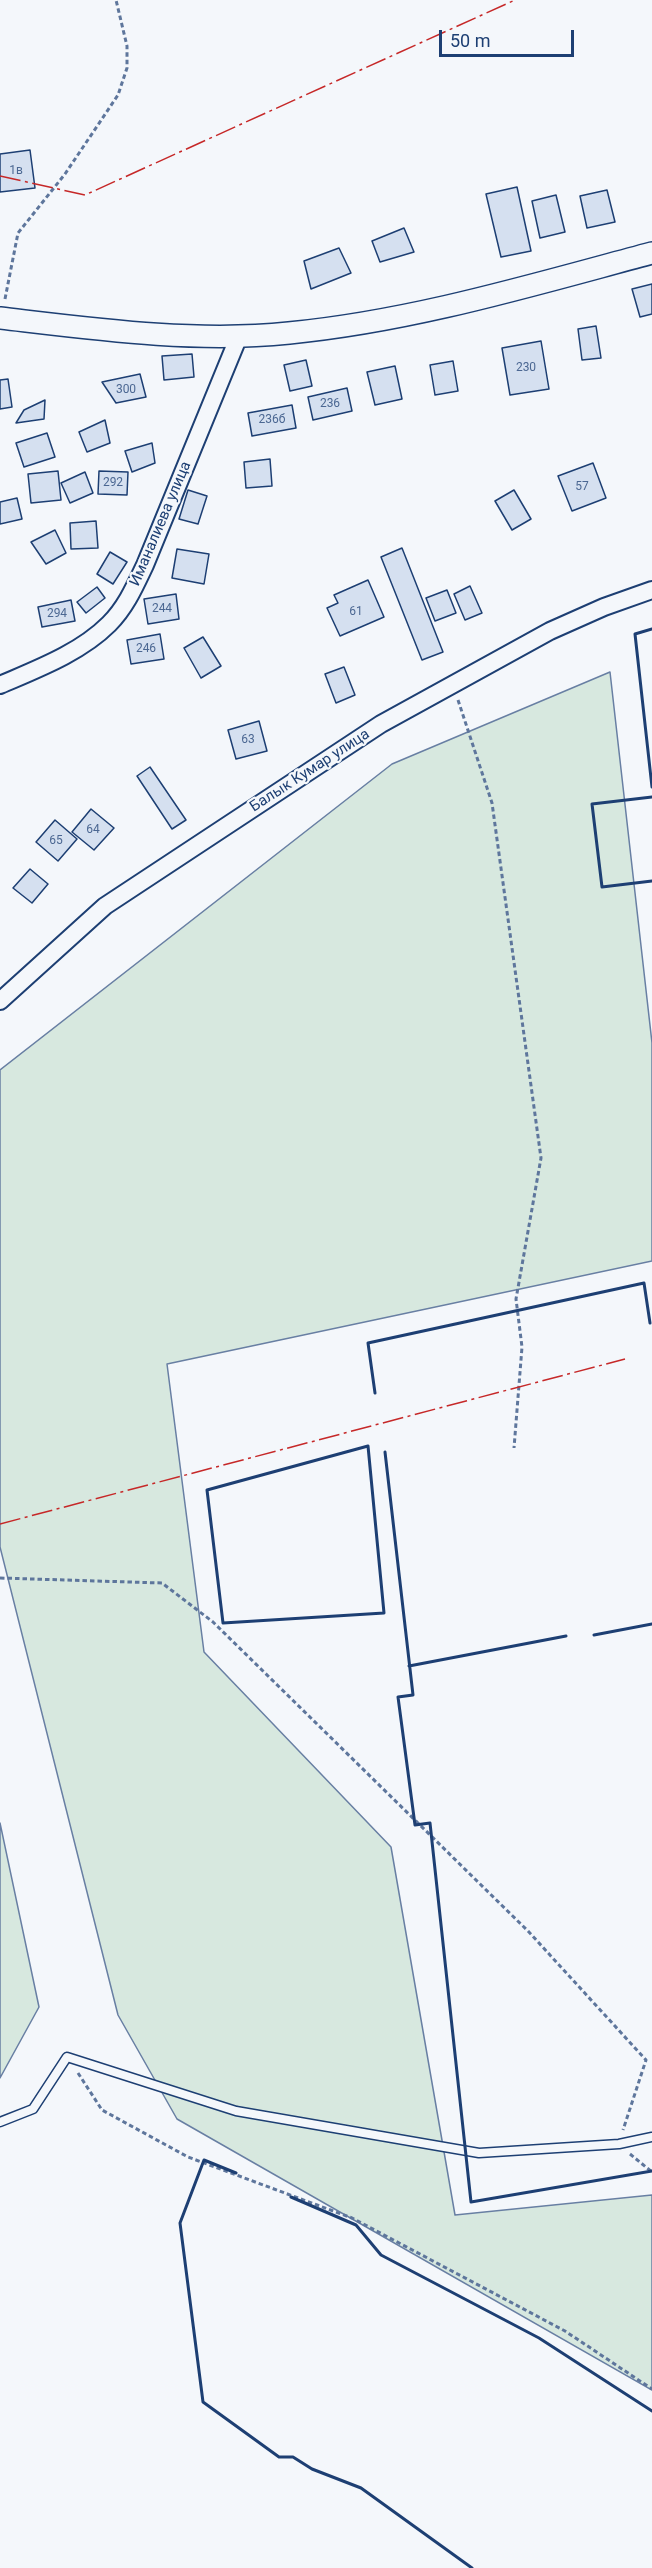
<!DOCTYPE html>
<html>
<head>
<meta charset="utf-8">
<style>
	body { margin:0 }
	#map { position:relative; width:652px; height:2568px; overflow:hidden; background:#f4f7fb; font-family:Roboto,sans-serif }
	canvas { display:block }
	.scale { position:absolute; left:439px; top:30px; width:135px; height:27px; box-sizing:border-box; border:3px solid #1d3f73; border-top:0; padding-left:8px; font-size:18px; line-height:21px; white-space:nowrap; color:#1d3f73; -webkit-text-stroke:4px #f4f7fb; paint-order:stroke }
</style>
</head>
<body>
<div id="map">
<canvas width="652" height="2568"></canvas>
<div class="scale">50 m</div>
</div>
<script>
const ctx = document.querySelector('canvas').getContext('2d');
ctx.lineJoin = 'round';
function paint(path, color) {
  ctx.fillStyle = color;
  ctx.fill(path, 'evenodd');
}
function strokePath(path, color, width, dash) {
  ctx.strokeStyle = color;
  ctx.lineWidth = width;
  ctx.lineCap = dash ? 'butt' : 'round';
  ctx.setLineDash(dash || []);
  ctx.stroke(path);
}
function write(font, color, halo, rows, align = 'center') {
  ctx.font = font + ' Roboto,sans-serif';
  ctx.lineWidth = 4.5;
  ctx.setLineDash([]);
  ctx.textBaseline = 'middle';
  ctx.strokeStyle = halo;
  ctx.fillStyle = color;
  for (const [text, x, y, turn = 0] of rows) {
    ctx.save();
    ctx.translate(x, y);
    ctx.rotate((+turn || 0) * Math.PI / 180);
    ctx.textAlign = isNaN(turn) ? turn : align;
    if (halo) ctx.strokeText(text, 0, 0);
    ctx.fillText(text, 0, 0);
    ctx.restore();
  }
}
const green = new Path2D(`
	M610 672 652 1043V1261L167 1364 204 1652 391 1847 455 2215 652 2195V2390L177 2119 118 2015 0 1547V1070L392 764Z
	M0 1823 39 2007 0 2078Z`);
const building = new Path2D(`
	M30 150 35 188 0 192V154Z
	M517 187 531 251 501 257 486 194Z
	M607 190 615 222 587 228 580 196Z
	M556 195 565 232 540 238 532 201Z
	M404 228 414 252 380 262 372 241Z
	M339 248 351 273 311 289 304 261Z
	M652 284V314L640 317 632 289Z
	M596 326 601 358 582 360 578 329Z
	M541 341 549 389 510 395 502 348Z
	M192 354 194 377 164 380 162 356Z
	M306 360 312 386 290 391 284 365Z
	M453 361 458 391 435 395 430 365Z
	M395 366 402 399 375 405 367 372Z
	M140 374 146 397 116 403 102 382Z
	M8 379 12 407 0 409V380Z
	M347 388 352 411 313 420 308 397Z
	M45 400 44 419 16 423 24 410Z
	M292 405 296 428 252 436 248 413Z
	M105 420 110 443 87 452 79 432Z
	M47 433 55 457 24 467 16 443Z
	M152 443 155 463 132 472 125 451Z
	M270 459 272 486 246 488 244 462Z
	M593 463 606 498 572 511 558 476Z
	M58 471 61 500 31 503 28 474Z
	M99 471 128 472 127 495 98 494Z
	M85 472 93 493 70 503 61 483Z
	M188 490 207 496 198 524 179 519Z
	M514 490 531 519 512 530 495 501Z
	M17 498 22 519 0 524V502Z
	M96 521 98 548 71 549 70 523Z
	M55 530 66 553 46 564 31 542Z
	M402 548 443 652 422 660 381 557Z
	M177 549 209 554 204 584 172 578Z
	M110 552 127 562 113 584 97 574Z
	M368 580 384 617 340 636 327 608 338 603 334 595Z
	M470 586 482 613 465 620 454 594Z
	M97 587 105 598 86 613 77 602Z
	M447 590 456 613 435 621 426 598Z
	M176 594 179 619 148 624 144 599Z
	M71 600 75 621 42 627 38 607Z
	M160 634 164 659 131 664 127 640Z
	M203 637 221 666 201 678 184 648Z
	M344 667 355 695 336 703 325 674Z
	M259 721 267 751 236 759 228 730Z
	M150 767 186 820 172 829 137 776Z
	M91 809 114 828 94 850 72 832Z
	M55 820 77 839 58 861 36 842Z
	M30 869 48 884 32 903 13 888Z`);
const path = new Path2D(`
	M5 299 18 233 65 174 118 95 127 68V46L116 0
	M458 700 492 803 541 1158 516 1299 522 1347 514 1448
	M0 1578 162 1583 213 1622 528 1931 646 2060 623 2130
	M78 2073 102 2110 188 2157 352 2218 565 2331 652 2389
	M630 2154 652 2172`);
const service = new Path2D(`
	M0 2122 33 2109 67 2057 236 2111 479 2153 619 2144 652 2137`);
const minor = new Path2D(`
	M0 685C37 669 80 653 109 624 126 607 135 586 145 565L239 336
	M0 1001 105 906 381 724 550 631 604 607 652 590`);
const tertiary = new Path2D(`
	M0 318C94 329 195 343 289 333 413 321 532 285 652 253`);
const wall = new Path2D(`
	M652 629 635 634 652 787
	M652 797 592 804 602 887 652 881
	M375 1393 368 1343 644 1283 650 1323
	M368 1446 384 1613 223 1623 207 1490Z
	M385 1452 413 1695 398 1697 415 1825 430 1823 471 2202 652 2171
	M594 1635 652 1624
	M409 1666 566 1636
	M236 2173 204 2160 180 2223 203 2402 279 2457H293L312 2469 361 2488 472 2568
	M291 2197 356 2225 381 2255 539 2338 652 2411`);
const power = new Path2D(`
	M0 176 85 195 515 0
	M0 1524 625 1359`);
const numberNames = [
	["1в",16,171],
	["230",526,368],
	["300",126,390],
	["236",330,404],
	["236б",272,420],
	["292",113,483],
	["57",582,487],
	["244",162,609],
	["61",356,612],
	["294",57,614],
	["246",146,649],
	["63",248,740],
	["64",93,830],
	["65",56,841]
];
const streetNames = [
	["Иманалиева улица",161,524,-67],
	["Балык Кумар улица",310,771,-33]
];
paint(green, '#d7e8df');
strokePath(green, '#687fa3', 1.5);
paint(building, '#d5e0f0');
strokePath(building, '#1d3f73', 1.5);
strokePath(service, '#1d3f73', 11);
strokePath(minor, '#1d3f73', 20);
strokePath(tertiary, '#1d3f73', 24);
strokePath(path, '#5e769c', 3, [4.5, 3]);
strokePath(service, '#f4f7fb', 8);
strokePath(minor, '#f4f7fb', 16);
strokePath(tertiary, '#f4f7fb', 21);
strokePath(wall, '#1d3f73', 3);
strokePath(power, '#c62828', 1.5, [21, 4.5, 3, 4.5]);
write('12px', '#4b6792', null, numberNames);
write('15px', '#1d3f73', '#f4f7fb', streetNames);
</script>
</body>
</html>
